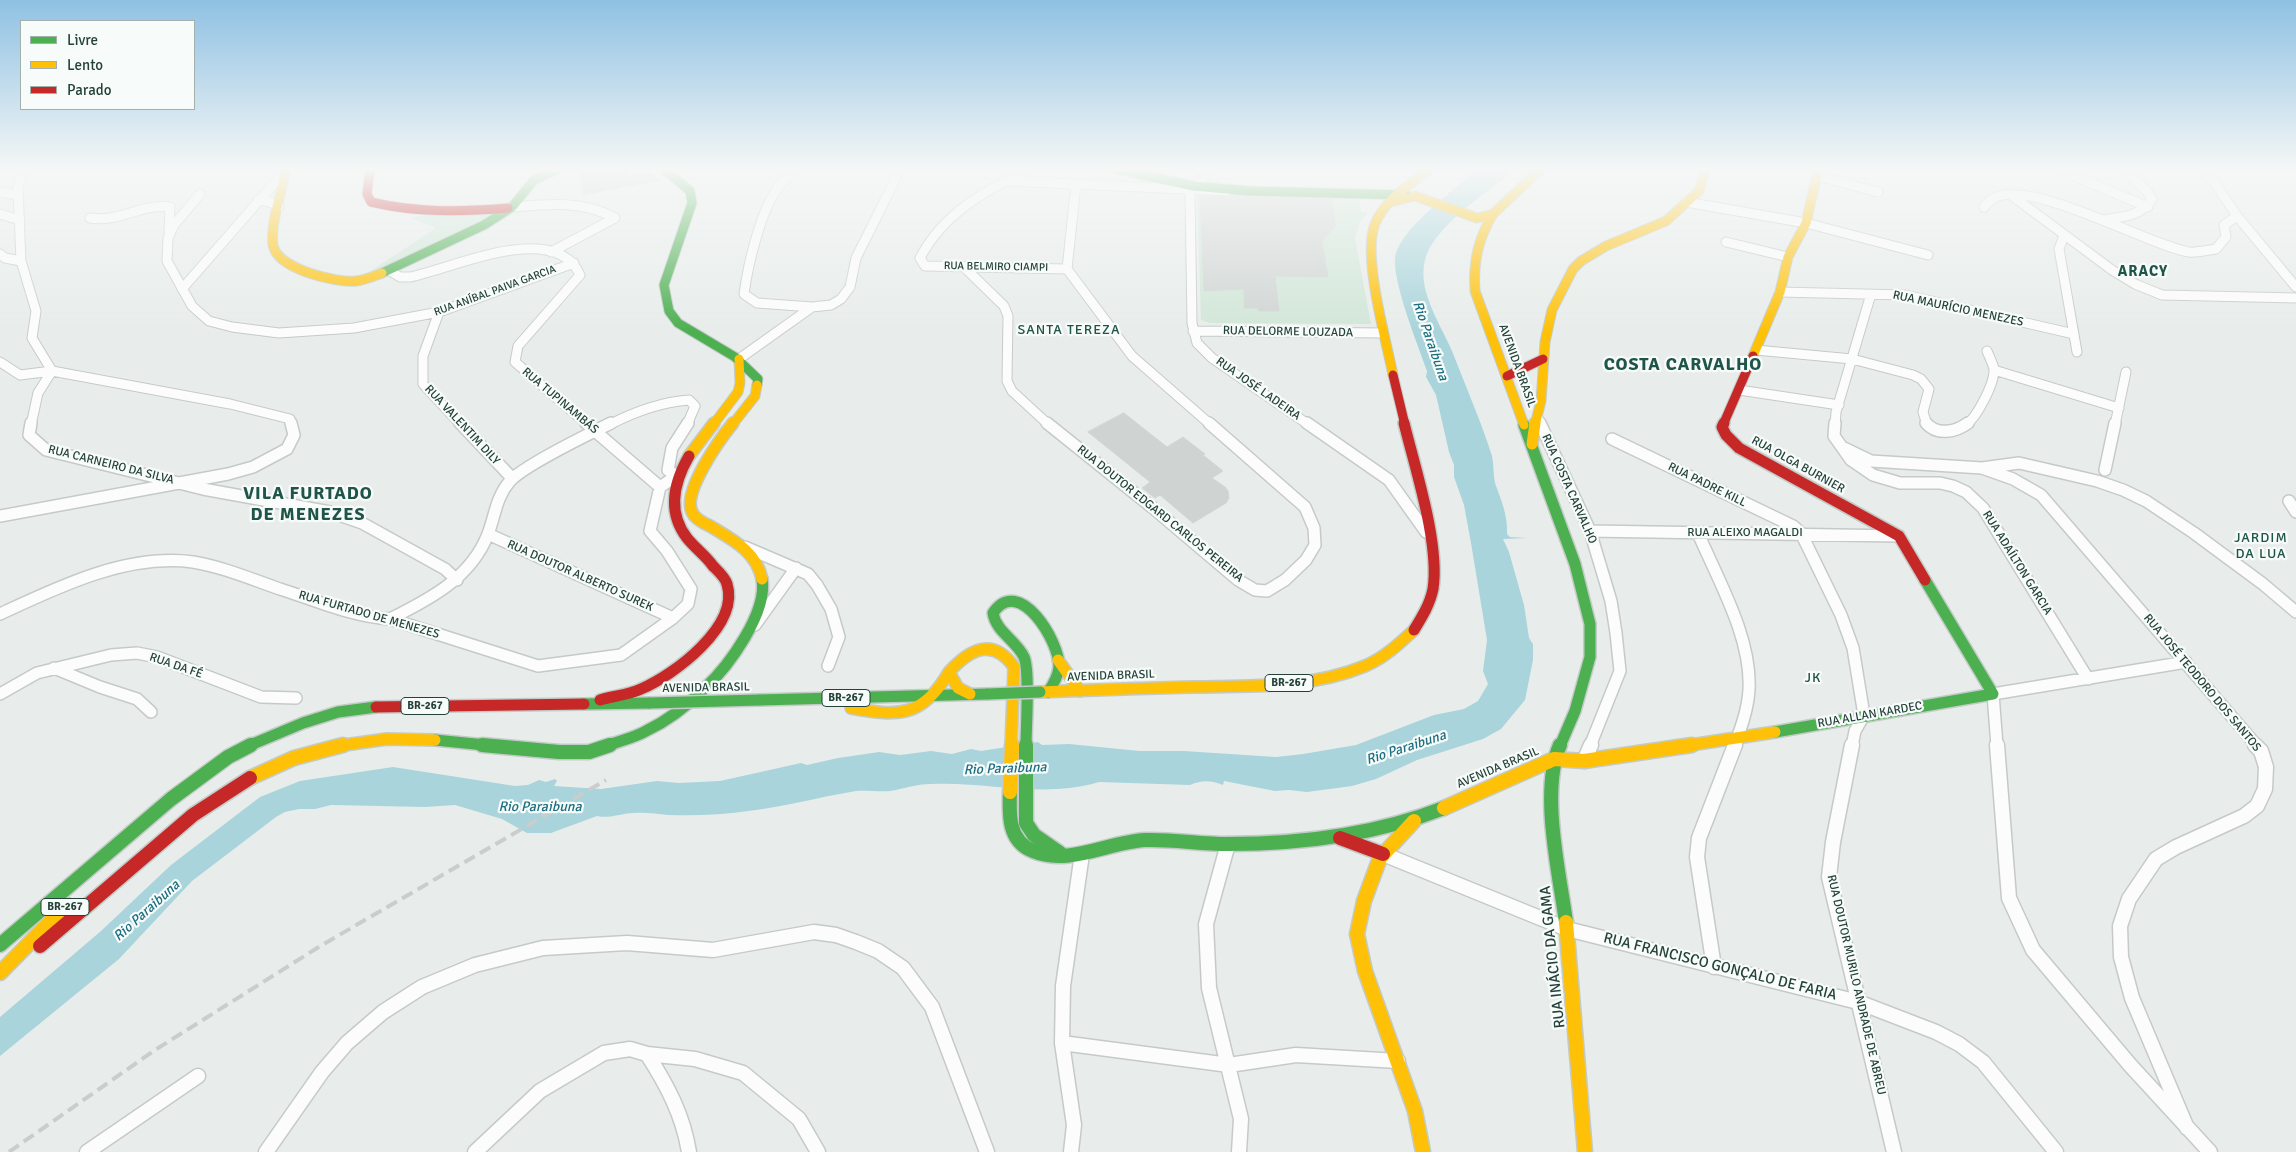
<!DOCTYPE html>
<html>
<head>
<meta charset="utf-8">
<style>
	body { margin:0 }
	#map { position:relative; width:2296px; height:1152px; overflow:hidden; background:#e8edeb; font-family:Signika,sans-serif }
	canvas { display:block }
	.legend { position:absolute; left:20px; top:20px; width:175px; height:90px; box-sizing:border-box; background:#f7fbf9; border:1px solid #a3b1ad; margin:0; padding:6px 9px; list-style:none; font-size:15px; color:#24423a }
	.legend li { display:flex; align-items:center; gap:10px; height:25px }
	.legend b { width:25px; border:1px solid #a3b1ad }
</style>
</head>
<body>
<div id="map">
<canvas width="2296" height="1152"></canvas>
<ul class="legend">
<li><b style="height:6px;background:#4caf50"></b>Livre</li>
<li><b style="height:6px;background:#ffc107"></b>Lento</li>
<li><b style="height:6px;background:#c62828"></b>Parado</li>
</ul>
</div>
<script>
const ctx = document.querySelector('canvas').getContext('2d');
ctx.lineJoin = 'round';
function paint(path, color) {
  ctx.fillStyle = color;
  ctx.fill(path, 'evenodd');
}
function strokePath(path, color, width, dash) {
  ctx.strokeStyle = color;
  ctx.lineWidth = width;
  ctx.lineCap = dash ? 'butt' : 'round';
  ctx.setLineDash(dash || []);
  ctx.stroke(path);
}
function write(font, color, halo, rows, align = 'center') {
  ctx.font = font + ' Signika,sans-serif';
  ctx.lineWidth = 4.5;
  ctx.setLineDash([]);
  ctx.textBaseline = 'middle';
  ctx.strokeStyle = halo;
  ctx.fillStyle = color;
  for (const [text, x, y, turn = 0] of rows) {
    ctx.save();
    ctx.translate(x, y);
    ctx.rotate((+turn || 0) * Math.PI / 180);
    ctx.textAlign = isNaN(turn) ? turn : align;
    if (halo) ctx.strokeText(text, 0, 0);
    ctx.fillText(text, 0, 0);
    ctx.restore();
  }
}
const green = new Path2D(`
	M1197 194 1359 198 1361 212 1368 213 1360 222 1355 238 1371 324 1210 323 1201 320Z
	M473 213 478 215 489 214 491 216 388 270 363 276 436 228 411 218 432 214Z`);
const water = new Path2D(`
	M1477 170H1515C1488 192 1453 213 1432 244 1423 257 1422 273 1425 288 1431 314 1447 336 1456 361 1468 392 1482 424 1492 456 1494 465 1493 474 1495 483 1501 500 1508 515 1507 534L1510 537 1527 538 1503 539 1509 552 1524 605 1529 638 1533 644V660L1525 700 1501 729 1483 739 1417 760 1376 779 1352 786 1307 792 1289 790 1275 791 1224 781 1223 785C1210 780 1202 780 1190 785L1099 782C1043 799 987 781 931 784 916 784 903 789 890 791 878 792 867 790 856 791 819 797 784 807 748 811 722 815 694 816 668 815 657 814 646 812 634 813 622 813 610 819 597 816L551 833H527L502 819 455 805 425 807 331 805 315 809H299L285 812 276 817 192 881 119 959 0 1056V1017L101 931 171 865 260 797 300 781 393 767 515 786 528 785 539 780 546 782 555 779 557 781 554 786 601 789 657 781 679 783 720 781 801 763 807 765 838 758 879 752 900 755 931 751 952 754 971 749 981 751 1038 742 1042 745 1069 744 1140 751H1184L1276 757 1303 754 1356 745 1434 715 1464 709 1478 701 1488 684 1483 671 1487 640 1471 543 1464 505 1454 477V465L1449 452 1436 395 1426 377 1427 371C1419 347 1389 275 1396 253 1405 225 1454 190 1477 170Z`);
const building = new Path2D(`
	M578 170H627L628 176 649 172 661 180 583 195Z
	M1232 194 1331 198 1336 225 1322 241 1328 277 1275 276 1279 311H1259L1258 308H1244V289L1204 291 1200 196 1227 197Z
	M1124 413 1167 447 1183 437 1205 454 1203 455 1223 471 1212 478 1225 487 1228 491 1229 498 1226 503 1193 523 1160 495 1155 498 1142 488 1150 482 1088 432Z`);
const streetFar2 = new Path2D(`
	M23 170 18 187 21 261 36 311 32 338 52 371
	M797 170C791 175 784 180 779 186 761 209 748 264 744 294L757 303 812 307 831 305 841 299 850 287 856 258 900 170
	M1029 170C985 190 943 214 920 258L925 266 1067 269
	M2060 170 2148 207
	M2202 170 2215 183 2237 216 2296 287
	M1817 176 1878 192
	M1008 181 1227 191
	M1200 181 1210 170
	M1076 184 1067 269 1132 356 1211 425
	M1190 191 1192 323 1197 343 1212 358 1309 425
	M0 192 18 195
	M200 194 174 225 168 238 167 261 192 306 209 321 232 327 279 333 354 328 439 312 574 263
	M2011 195 2112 270 2135 284 2162 295 2296 298
	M258 200 270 202 279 207
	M1686 202 1806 223 1928 255
	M512 207C548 204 582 200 615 218L551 252
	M1984 207C1986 205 1989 201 1992 199 2027 176 2147 245 2189 252 2197 253 2208 250 2216 249L2226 237 2224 225 2237 216
	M0 214 20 220
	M90 218C119 223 142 203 170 207L169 232
	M2102 220C2121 217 2141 217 2152 199L2146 190 2123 170
	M2067 237 2063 238 2059 249 2077 352
	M1726 242 1788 257
	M0 254 5 258 21 261
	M963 266 1004 306 1008 316 1007 381 1012 391 1049 425
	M390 271 400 277H410C451 269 555 219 580 275L518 346 515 362 588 425
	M182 289 285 171
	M1780 292 1905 295 2074 334
	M439 312 423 356V384L461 425
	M1193 331 1383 333
	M1756 350 1852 359 1913 375 1921 379 1929 389 1923 412 1927 425
	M739 359 812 307
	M0 362 20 375 52 371 230 404 290 419 291 425
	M1994 370 2119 408
	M1739 390 1839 405
	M1538 418 1541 425
	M31 425 38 393 52 371
	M609 425C634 412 661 402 689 400L695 406 687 425
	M1835 425 1836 412 1871 294
	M1966 425C1977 417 1995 383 1994 369 1993 364 1989 356 1987 351
	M2115 425 2126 372`);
const streetFar1 = new Path2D(`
	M31 423 29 435 46 450 203 489 330 512 362 523 445 569 457 580
	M460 423 512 478
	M586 423 595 431
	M1047 423 1153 508 1238 580 1255 590 1267 591 1285 580 1306 560 1315 545 1314 528 1305 507 1209 423
	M1307 423 1389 480 1426 532
	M1540 423 1590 531 1611 601 1616 633 1620 671 1590 746
	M1835 423 1834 436 1851 460 1873 475 1900 483H1940L1953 486 1966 492 1983 508 2088 679
	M1926 423C1937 436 1956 432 1968 423
	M595 431 660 487 676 476 668 470 672 448 688 423
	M595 431 611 423
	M1612 439 1793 526 1801 533 1841 615 1853 648 1864 715 1855 731 1852 746
	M1844 448 1871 461 1982 468 2019 463 2097 481 2123 490 2146 501 2194 533 2263 584 2296 612
	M1982 468 2013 479 2041 495 2257 746
	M2105 470 2115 423
	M2289 501 2296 512
	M0 516 228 474 253 467 287 449 294 435 291 423
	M1590 531 1899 536
	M1698 533C1718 580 1752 638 1749 690 1748 707 1741 729 1734 746
	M488 534 673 618
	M745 547 808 574 817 585 831 609 839 637 828 666
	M0 614C58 587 127 553 193 562 223 567 251 579 280 589 315 600 353 617 390 619L538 666 621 655 673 618 688 604 691 589 667 551 650 531 660 487
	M390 619C430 599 471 578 488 534 495 516 496 497 510 481 524 466 575 441 595 431
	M755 625 796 568
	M54 668 100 687 137 699 151 712
	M0 694 37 673 111 655 137 653 157 657 261 697 296 698
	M1997 746 1993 694 2186 662`);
const street = new Path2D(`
	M1852 745 1833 842 1829 877 1894 1152
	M1997 745 2009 898 2033 950 2130 1065 2210 1152
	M1584 761 1591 745
	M1228 844 1206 924 1209 988 1241 1119 1239 1152
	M1383 854 1567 929 1858 1002 1936 1032 1959 1044 1983 1062 2056 1152
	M1714 967 1697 857 1699 838 1735 745
	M1062 1043 1229 1065 1296 1055 1398 1061
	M647 1054C667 1085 683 1115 689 1152
	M2187 1128 2132 998 2121 957 2120 926 2129 899 2156 859 2176 847 2244 816 2257 806 2265 789 2266 767 2261 751 2255 745
	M87 1152 198 1076
	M266 1152 322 1072 347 1043 383 1012 422 987 475 965 543 948 627 943 713 950 814 932 836 935 856 942 878 951 903 968 932 1007 987 1152
	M475 1152 540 1091 604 1053 630 1049 647 1054 695 1059 743 1073 799 1119 818 1152
	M1071 1152 1074 1125 1062 1043 1063 986 1082 854`);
const fastFar2 = new Path2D(`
	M665 170 690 191 692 203 664 285 669 311 678 323 735 357 758 379 757 385
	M1120 170 1194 186 1250 191 1406 195
	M382 273 484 225 512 207 534 180 556 170`);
const fastFar1 = new Path2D(`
	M1524 425 1575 564 1590 624V657L1575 711 1560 746
	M759 700 988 694
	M584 704 650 703
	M1775 732 1993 694 1925 580
	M435 740 495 746
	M248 746 303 723 338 712 376 707
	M606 746C619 741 634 738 646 731 667 721 689 704 705 688 729 666 768 612 762 579
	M1026 746C1026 728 1030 670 1024 657 1016 640 996 632 993 613 1019 574 1060 642 1059 667 1058 676 1053 685 1048 692`);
const fast = new Path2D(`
	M482 745 559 752H589L610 745
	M1026 745V823L1034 835 1060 853
	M1560 745C1540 791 1559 871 1566 922
	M1010 792C1009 815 1008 841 1033 851 1069 866 1108 842 1145 840 1172 839 1200 844 1228 844 1302 844 1375 835 1444 808
	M0 945 171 799 228 757 251 745`);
const slowFar2 = new Path2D(`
	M286 170C282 191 270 224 273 245 277 269 336 283 356 281 365 280 374 276 382 273
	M1391 202 1415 196 1477 218 1493 214 1540 170
	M1493 214C1478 239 1473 262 1475 291L1524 425
	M1753 356 1780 292 1788 257 1806 223 1818 170
	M1393 375C1386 339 1362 256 1375 224 1384 201 1409 185 1428 170
	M713 425 738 392 740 383 739 359
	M732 425 755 396 757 385
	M1535 425 1541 401 1545 342 1552 310 1573 269 1581 261 1606 246 1666 221 1699 191 1705 170`);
const slowFar1 = new Path2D(`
	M733 423C720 439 682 492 692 512 695 519 703 523 710 526 733 540 756 551 762 579
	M1532 444 1535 423
	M689 456 714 423
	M1058 660 1080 691
	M1040 692C1092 690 1144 688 1196 687 1253 686 1312 688 1365 666 1384 658 1399 644 1414 630
	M970 694 958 688 949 672C970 649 993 637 1014 667L1011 746
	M851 708C899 717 923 717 949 672
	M337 746 387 739 435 740
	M1684 746 1775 732`);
const slow = new Path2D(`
	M250 778 294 758 343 745
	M1010 792 1012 745
	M1444 808 1554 759 1584 761 1692 745
	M1414 821 1380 858 1364 901 1357 934 1365 971 1415 1111 1423 1152
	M1566 922 1585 1152
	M0 973 67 905`);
const jamFar2 = new Path2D(`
	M370 170 367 194 371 202C417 213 462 212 508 208
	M1393 375 1405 425
	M1507 376 1543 359
	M1723 425 1753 356`);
const jamFar1 = new Path2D(`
	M1404 423C1415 468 1440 544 1433 589 1430 604 1422 617 1414 630
	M1724 423 1722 427 1726 435 1739 448 1899 536 1925 580
	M600 700C613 696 628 695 641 689 674 675 740 626 727 584 725 577 718 571 713 566 706 556 695 548 687 538 667 512 674 482 689 456
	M376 707 584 704`);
const jam = new Path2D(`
	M1340 838 1383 854
	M40 946 193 815 250 778`);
const rail = new Path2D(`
	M9 1152 155 1050 322 945 606 780`);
const fastBridge = new Path2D(`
	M988 694 1040 692
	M650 703 759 700`);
const farStreetnames = [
	["RUA BELMIRO CIAMPI",996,267,1],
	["RUA ANÍBAL PAIVA GARCIA",495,291,-20]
];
const shields = [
	[1289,683,48],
	[846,698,48],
	[425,706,48],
	[65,907,48]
];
const shieldNames = [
	["BR-267",1289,683],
	["BR-267",846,698],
	["BR-267",425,706],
	["BR-267",65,907]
];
const streetNames = [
	["RUA MAURÍCIO MENEZES",1958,309,12],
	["RUA DELORME LOUZADA",1288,332,1],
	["AVENIDA BRASIL",1517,366,70],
	["RUA JOSÉ LADEIRA",1258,389,35],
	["RUA TUPINAMBÁS",560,401,40],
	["RUA VALENTIM DILY",462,425,47],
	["RUA CARNEIRO DA SILVA",111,465,14],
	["RUA OLGA BURNIER",1798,465,29],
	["RUA PADRE KILL",1707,485,26],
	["RUA COSTA CARVALHO",1569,489,66],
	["RUA DOUTOR EDGARD CARLOS PEREIRA",1160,514,39],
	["RUA ALEIXO MAGALDI",1745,533],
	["RUA ADAÍLTON GARCIA",2017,563,58],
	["RUA DOUTOR ALBERTO SUREK",580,576,24],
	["RUA FURTADO DE MENEZES",369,615,16],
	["RUA DA FÉ",176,666,19],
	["AVENIDA BRASIL",1111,676,-2],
	["RUA JOSÉ TEODORO DOS SANTOS",2202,683,50],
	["AVENIDA BRASIL",706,688,-1],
	["RUA ALLAN KARDEC",1870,715,-10],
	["AVENIDA BRASIL",1498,768,-23],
	["RUA DOUTOR MURILO ANDRADE DE ABREU",1856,985,77]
];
const neighbourhoodNames = [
	["SANTA TEREZA",1069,330],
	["JARDIM",2261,538],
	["DA LUA",2261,554],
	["JK",1813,678]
];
const waterNames = [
	["Rio Paraibuna",1430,341,71],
	["Rio Paraibuna",1406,748,-18],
	["Rio Paraibuna",1005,769,-2],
	["Rio Paraibuna",540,807],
	["Rio Paraibuna",147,911,-42]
];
const farDistrictnames = [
	["ARACY",2143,272]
];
const nearStreetnames = [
	["RUA INÁCIO DA GAMA",1553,957,-96],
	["RUA FRANCISCO GONÇALO DE FARIA",1720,967,14]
];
const districtNames = [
	["COSTA CARVALHO",1683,365],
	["VILA FURTADO",308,494],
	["DE MENEZES",308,515]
];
paint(green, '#d1e6d8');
paint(water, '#a9d4db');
paint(building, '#cfd4d2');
strokePath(building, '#d1d6d4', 1);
strokePath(streetFar2, '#c5cac8', 11);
strokePath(streetFar1, '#c5cac8', 14);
strokePath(street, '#c5cac8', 17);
strokePath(fastFar2, '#c3cbc8', 11);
strokePath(fastFar1, '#c3cbc8', 14);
strokePath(fast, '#c3cbc8', 17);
strokePath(slowFar2, '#c3cbc8', 11);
strokePath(slowFar1, '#c3cbc8', 14);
strokePath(slow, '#c3cbc8', 17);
strokePath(jamFar2, '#c3cbc8', 11);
strokePath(jamFar1, '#c3cbc8', 14);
strokePath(jam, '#c3cbc8', 17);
strokePath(streetFar2, '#fcfcfc', 9);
strokePath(streetFar1, '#fcfcfc', 11);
strokePath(street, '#fcfcfc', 14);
strokePath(fastFar2, '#4caf50', 9);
strokePath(fastFar1, '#4caf50', 11);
strokePath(fast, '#4caf50', 14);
strokePath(slowFar2, '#ffc107', 9);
strokePath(slowFar1, '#ffc107', 11);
strokePath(slow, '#ffc107', 14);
strokePath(jamFar2, '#c62828', 9);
strokePath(jamFar1, '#c62828', 11);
strokePath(jam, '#c62828', 14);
strokePath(rail, '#c9cdcc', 4, [12, 6]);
strokePath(fastBridge, '#c3ccc9', 14, []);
strokePath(fastBridge, '#4caf50', 11);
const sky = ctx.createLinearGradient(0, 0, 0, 332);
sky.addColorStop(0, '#8fc1e3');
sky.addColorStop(0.51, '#f5f7f6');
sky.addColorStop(1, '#f5f7f600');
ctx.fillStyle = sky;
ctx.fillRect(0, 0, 2296, 332);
write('11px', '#24423a', '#f7fbf9', farStreetnames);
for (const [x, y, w] of shields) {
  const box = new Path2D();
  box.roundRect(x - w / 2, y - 8.5, w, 17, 4);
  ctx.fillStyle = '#f7fbf9';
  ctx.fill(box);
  strokePath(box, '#24423a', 1);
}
write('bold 11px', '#24423a', null, shieldNames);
write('12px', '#24423a', '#f7fbf9', streetNames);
ctx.letterSpacing = '1px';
write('14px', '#1f5548', '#f7fbf9', neighbourhoodNames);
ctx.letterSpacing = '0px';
write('italic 14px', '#1c6f80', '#f7fbf9', waterNames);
ctx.letterSpacing = '1px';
write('bold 15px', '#1f5548', '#f7fbf9', farDistrictnames);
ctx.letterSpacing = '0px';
write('15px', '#24423a', '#f7fbf9', nearStreetnames);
ctx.letterSpacing = '1px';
write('bold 18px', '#1f5548', '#f7fbf9', districtNames);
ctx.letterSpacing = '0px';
</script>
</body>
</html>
